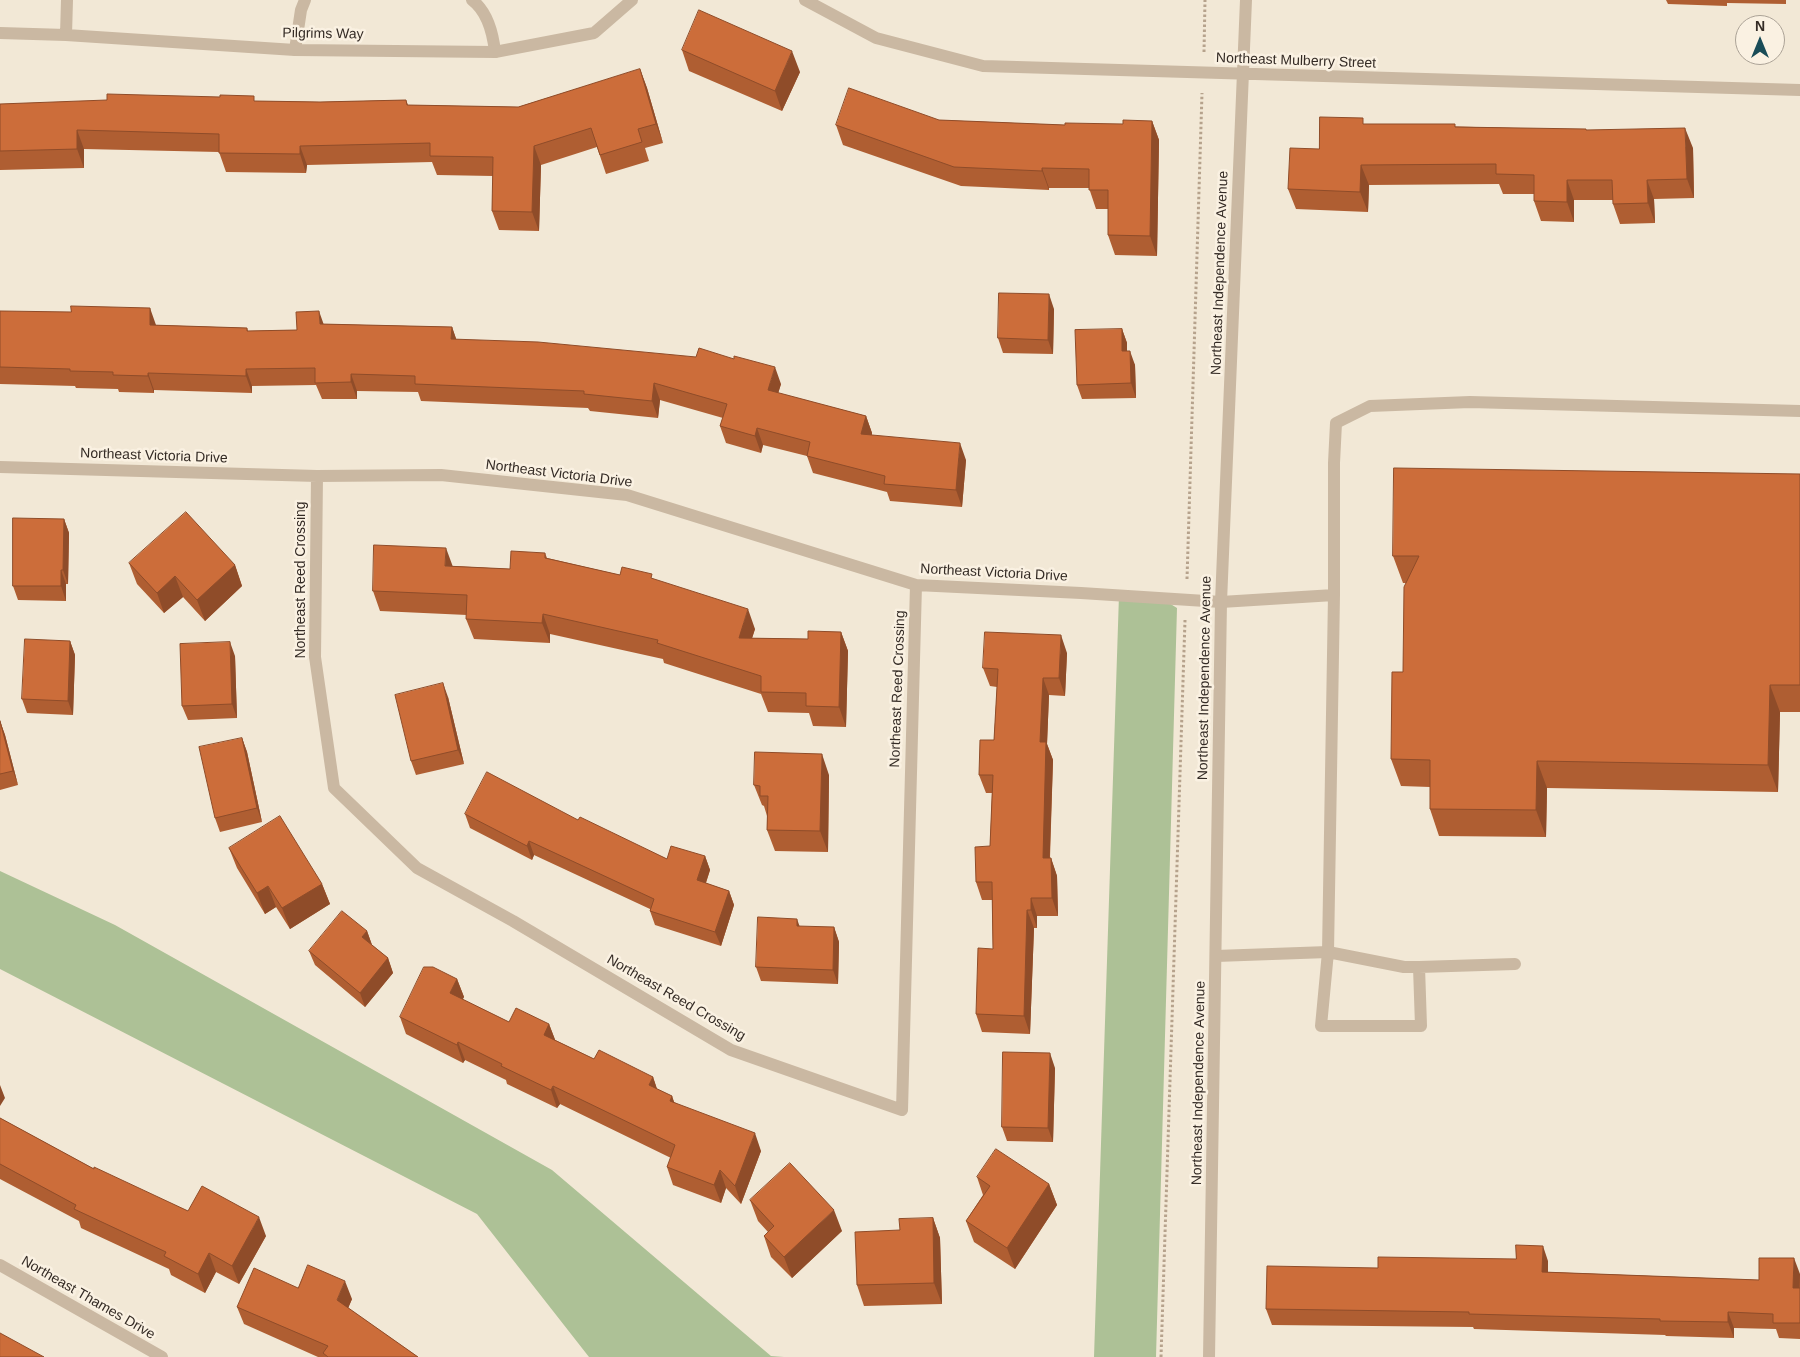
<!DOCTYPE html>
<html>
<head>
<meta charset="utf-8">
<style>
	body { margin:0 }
	#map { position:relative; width:1800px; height:1357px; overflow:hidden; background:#f2e8d6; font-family:Arial,sans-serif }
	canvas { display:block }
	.north { position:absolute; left:1735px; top:15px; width:50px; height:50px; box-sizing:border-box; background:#faf1e2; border:1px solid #aba296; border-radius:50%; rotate:0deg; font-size:14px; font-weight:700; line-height:20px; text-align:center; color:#342b25 }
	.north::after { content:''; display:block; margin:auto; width:18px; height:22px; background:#194c57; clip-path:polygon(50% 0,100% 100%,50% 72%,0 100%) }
</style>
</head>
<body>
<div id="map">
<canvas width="1800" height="1357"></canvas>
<div class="north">N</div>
</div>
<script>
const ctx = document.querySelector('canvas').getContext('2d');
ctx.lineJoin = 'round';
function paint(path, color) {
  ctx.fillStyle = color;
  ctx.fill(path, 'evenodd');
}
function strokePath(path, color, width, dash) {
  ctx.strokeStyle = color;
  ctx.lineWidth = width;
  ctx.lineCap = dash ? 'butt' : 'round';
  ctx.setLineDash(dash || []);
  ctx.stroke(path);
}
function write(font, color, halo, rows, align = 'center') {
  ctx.font = font + ' Arial,sans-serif';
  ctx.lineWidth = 5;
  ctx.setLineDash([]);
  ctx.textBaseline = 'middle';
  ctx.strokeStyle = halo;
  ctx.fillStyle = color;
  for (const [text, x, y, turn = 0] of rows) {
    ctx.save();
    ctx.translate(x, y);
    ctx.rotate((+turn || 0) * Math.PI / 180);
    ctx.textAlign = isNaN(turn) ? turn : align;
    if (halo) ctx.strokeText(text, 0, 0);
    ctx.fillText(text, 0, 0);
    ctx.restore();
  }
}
const green = new Path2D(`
	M1119 595H1156L1177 608 1156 1357H1094Z
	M0 871 115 925 552 1170 771 1356 784 1357H589L477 1214 0 969Z`);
const path = new Path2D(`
	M1204 52 1205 0
	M1187 579 1202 93
	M1161 1357 1185 620`);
const service = new Path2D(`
	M472 0C488 12 493 34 495 52
	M295 50 301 10 305 0
	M1221 602 1334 595V463L1336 423 1370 406 1470 402 1800 411
	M1216 956 1328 952 1334 595
	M1419 967 1421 1026H1321L1328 952 1404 967H1419L1515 964`);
const minor = new Path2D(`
	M0 33 66 35 295 50 495 52 594 33 632 0
	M66 35 67 0
	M0 467 317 476 441 475 627 495 916 585 1081 593 1221 602
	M317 476 315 657 334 788 417 868 513 921 731 1050 902 1110 916 585
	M0 1265 162 1357`);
const tertiary = new Path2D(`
	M805 0 876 38 983 66 1800 90
	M1209 1357 1221 602 1246 0`);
const wall = new Path2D(`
	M1666 0H1786V4L1727 3V6L1668 4Z
	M682 50 800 72 782 111 689 71Z
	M640 69 647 88 663 143 645 148 649 161 606 174 597 147 541 165 539 231 499 230 492 211 493 176 437 175 432 162 307 165 306 173 226 172 219 152 84 149V168L0 170V104L256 101 320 102 406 100 408 105 518 107Z
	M939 120 1065 125 1123 124 1152 121 1159 140 1157 256 1115 255 1108 235V209H1096L1089 188H1049V190L961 186 843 145 836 125Z
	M1365 124 1586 130 1693 148 1694 198 1654 199 1655 223 1620 224 1613 204V200H1574V222L1541 221 1534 201V194H1503L1499 184 1369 185 1368 212 1296 209 1288 189 1319 149Z
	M1054 309 1053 354 1003 353 998 338Z
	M0 311 156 325 247 328 248 331 297 330 324 324 452 327 456 339 781 384 778 393 866 416 872 433V435L966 460 962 507 890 501 887 492 813 473 807 456 763 445 761 453 726 443 720 426 723 418 660 400 658 418 590 411 588 408 421 401 418 392 357 391V399H322L316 385 252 386V393L154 390V393L119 392 118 389 76 388 75 386 0 384Z
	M1122 329 1127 343V351L1135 365 1136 398 1082 399 1077 385Z
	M1800 474V712H1780L1778 792 1547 788 1546 837 1439 836 1430 809V787L1401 786 1391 759 1403 672 1406 583H1403L1393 556Z
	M64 519 69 533 68 584H66V601L18 600 13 586Z
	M545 553 547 558 620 575 654 579 755 629 752 638 808 639 841 632 848 651 846 727 813 726 809 713 768 712 761 694 664 663 663 659 550 634V643L474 639 466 619 467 615 380 611 373 591 453 566 510 569Z
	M129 563 235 565 242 586 205 621 183 597 164 613 137 584Z
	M70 641 75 655 73 715 27 713 22 699Z
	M1067 653 1065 696 1049 695 1047 744 1053 760 1050 858H1051L1057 876 1058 916H1037V928H1034L1030 1034 982 1032 976 1014 993 949 992 900H982L976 882 990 846 992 793H986L979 775 994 740 997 687 990 686 983 668Z
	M235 656 237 718 188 720 182 706Z
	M448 697 464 764 416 775 411 761Z
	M0 721 5 735 18 785 0 790Z
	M242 738 247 752 262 822 220 832 215 818Z
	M829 775 828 852 775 851 767 830V816L764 806 762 805 754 785Z
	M465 814 578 820 667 859 705 856 710 870 706 883 729 891 734 905 721 946 655 925 650 911V909L534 855 532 860 470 828Z
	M229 848 322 884 330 904 290 929 276 907 265 914 237 868Z
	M834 927 839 942 838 984 761 981 756 967Z
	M367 931 372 945 388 958 393 973 365 1007 315 965 309 951Z
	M457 979 464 997 462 999 509 1022 549 1024 555 1040 594 1059 653 1077 657 1089 672 1096 674 1102 761 1151 741 1204 726 1188 721 1203 673 1185 667 1167 671 1158 560 1104 557 1108 507 1084 506 1080 465 1060 463 1063 406 1034 400 1017Z
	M1055 1068 1053 1142 1007 1141 1002 1127Z
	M0 1118 94 1169 188 1211 266 1236 239 1284 216 1272 205 1293 171 1275 169 1269 81 1228 79 1221 0 1179Z
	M977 1177 1049 1184 1057 1205 1015 1269 974 1242 966 1221 983 1195Z
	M750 1200 842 1231 792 1278 771 1257 764 1236 768 1232 758 1221Z
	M933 1218 940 1238 942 1304 864 1306 857 1285 900 1230Z
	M1548 1261V1272L1759 1280 1800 1274V1339L1779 1338 1776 1329 1734 1328V1338L1666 1336 1665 1335 1474 1329 1473 1327 1272 1325 1266 1309 1378 1268Z
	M352 1299 348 1308 418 1357H318L244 1324 237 1307Z`);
const shadedWall = new Path2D(`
	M792 51 800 72 782 111 775 91Z
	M640 69 647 88 663 143 656 124Z
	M1152 121 1159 140 1157 256 1150 236Z
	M1685 128 1693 148 1694 198 1687 179Z
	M77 130 84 149V168L77 149Z
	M300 146 307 165 306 173 300 154Z
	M534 146 541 165 539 231 532 212Z
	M1361 165 1369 185 1368 212 1360 192Z
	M1042 168 1049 188V190L1042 171Z
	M1567 180 1574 200V222L1567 202Z
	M1647 180 1654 199 1655 223 1648 203Z
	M1049 294 1054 309 1053 354 1048 340Z
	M150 308 156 325H150Z
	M319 311 325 328 320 324Z
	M452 327 458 344 451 339Z
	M1122 329 1127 343V365L1122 351Z
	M1130 351 1135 365 1136 398 1131 383Z
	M775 367 781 384 774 407 768 390Z
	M246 369 252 386V393L246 376Z
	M148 373 154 390V393L148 376Z
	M351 374 357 391V399L351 382Z
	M654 383 660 400 658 418 652 401Z
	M866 416 872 433 867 451 861 434Z
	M757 428 763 445 761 453 755 436Z
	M960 443 966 460 962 507 956 490Z
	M64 519 69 533 68 584 63 570Z
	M446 548 453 567 445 566Z
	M235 565 242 586 205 621 197 600Z
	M61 570 66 584V601L61 586Z
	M175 576 183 597 164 613 157 593Z
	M748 609 755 629 746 657 739 638Z
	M543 614 550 634V643L542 623Z
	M841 632 848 651 846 727 839 707Z
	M1061 635 1067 653 1065 696 1059 678Z
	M70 641 75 655 73 715 68 701Z
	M230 642 235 656 237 718 232 704Z
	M1043 678 1049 695 1047 744 1053 760 1049 876 1043 858 1040 742Z
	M443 683 448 697 464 764 458 750Z
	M1770 685 1780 712 1778 792 1768 765Z
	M0 721 5 735 18 785 13 771Z
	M242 738 247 752 262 822 257 808Z
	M822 754 829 775 828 852 820 831Z
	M1537 761 1547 788 1546 837 1536 810Z
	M529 841 534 855 532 860 527 846Z
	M705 856 710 870 702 894 697 880Z
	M1051 858 1057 876 1058 916 1052 898Z
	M322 884 330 904 290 929 282 908Z
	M268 886 276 907 265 914 257 893Z
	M729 891 734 905 721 946 715 932Z
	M1031 898 1037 916V928L1031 910Z
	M1027 910 1034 928 1030 1034 1024 1016Z
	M797 919 802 933 797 926Z
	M834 927 839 942 838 984 833 970Z
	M367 931 372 945 362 937Z
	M388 958 393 973 365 1007 360 993Z
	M457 979 464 997 457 1011 450 993Z
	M549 1024 556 1042 544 1035Z
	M458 1042 465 1060 463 1063 457 1045Z
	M1050 1053 1055 1068 1053 1142 1048 1128Z
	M653 1077 659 1095 649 1085Z
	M0 1085 5 1098 0 1106Z
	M553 1086 560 1104 557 1108 551 1090Z
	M672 1096 678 1114 670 1101Z
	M755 1133 761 1151 741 1204 735 1186Z
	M720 1170 726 1188 721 1203 714 1185Z
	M1049 1184 1057 1205 1015 1269 1007 1248Z
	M834 1210 842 1231 792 1278 784 1257Z
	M259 1217 266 1236 239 1284 232 1266Z
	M933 1218 940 1238 942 1304 934 1283Z
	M1543 1246 1548 1261V1288L1542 1272Z
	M209 1253 216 1272 205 1293 198 1274Z
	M1794 1258 1800 1274 1799 1304 1793 1288Z
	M345 1281 352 1299 344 1318 337 1300Z
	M1728 1312 1734 1328V1338L1728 1322Z`);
const building = new Path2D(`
	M699 10 792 51 775 91 682 50Z
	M640 69 656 124 638 129 642 142 600 155 591 128 534 146 532 212 492 211 493 157 430 156V143L300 146V154L219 153V134L77 130V149L0 151V104L107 100V94L220 97V95L254 96V101L320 102 406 100 407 105 518 107Z
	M849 88 939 120 1065 125V123L1123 124V120L1152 121 1150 236 1108 235V190H1089V169L1042 168V171L954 167 836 125Z
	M1320 117 1363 118V124H1455V127L1586 129V130L1685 128 1687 179 1647 180 1648 203 1613 204 1612 180H1567V202L1534 201V175L1496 174V164L1361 165 1360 192 1288 189 1290 148 1319 149Z
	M999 293 1049 294 1048 340 998 338Z
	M71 306 150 308V325L247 328V331L297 330 296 312 319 311 320 324 452 327 451 339 538 342 696 357 699 348 734 359V356L775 367 768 390 866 416 861 434 960 443 956 490 884 484 885 476 807 456 810 442 757 428 755 436 720 426 727 404 654 383 652 401 584 394V391L415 384V376L351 374V382L315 383V368L246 369V376L148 373V376L113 375V372L70 371V369L0 367V311L71 312Z
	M1122 329V351H1130L1131 383 1077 385 1075 330Z
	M1394 468 1800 474V685H1770L1768 765 1537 761 1536 810 1430 809V760L1391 759 1392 672H1403L1404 587 1419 556H1393Z
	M186 512 235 565 197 600 175 576 157 593 129 563Z
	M13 518 64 519 63 570H61V586H13Z
	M374 545 446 548 445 566 510 569 511 551 545 553V558L620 575 622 567 652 574 651 578 748 609 739 638 808 639V631L841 632 839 707 806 706V693L761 692V676L657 643 658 640 543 614 542 623 466 619 467 595 373 591Z
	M985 632 1061 635 1059 678H1043L1040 742H1046L1043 858H1051L1052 898H1031V910H1027L1024 1016 976 1014 978 948 993 949 992 882H976L975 847 990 846 993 775H979L980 740H994L998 669 983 668Z
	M25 639 70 641 68 701 22 699Z
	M230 642 232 704 182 706 180 644Z
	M443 683 458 750 411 761 395 695Z
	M0 721 13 771 0 774Z
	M242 738 257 808 215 818 199 747Z
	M755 752 822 754 820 831 767 830 768 796H760V786L754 785Z
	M487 772 578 820 580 817 667 859 671 846 705 856 697 880 729 891 715 932 650 911 654 899 529 841 527 846 465 814Z
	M280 816 322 884 282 908 268 886 257 893 229 848Z
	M342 911 367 931 362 937 388 958 360 993 309 951Z
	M758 917 797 919V926L834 927 833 970 756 967Z
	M424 967H433L457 979 450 993 509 1022 516 1008 549 1024 544 1035 594 1059 599 1050 653 1077 649 1085 672 1096 670 1101 755 1133 735 1186 720 1170 714 1185 667 1167 675 1145 553 1086 551 1090 501 1066 502 1064 458 1042 457 1045 400 1017Z
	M1003 1052 1050 1053 1048 1128 1002 1127Z
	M0 1118 94 1169V1167L188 1211 202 1186 259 1217 232 1266 209 1253 198 1274 164 1256 166 1252 74 1209 76 1205 0 1164Z
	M996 1149 1049 1184 1007 1248 966 1221 990 1186 977 1177Z
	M790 1163 834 1210 784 1257 764 1236 774 1226 750 1200Z
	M933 1218 934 1283 857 1285 855 1232 900 1230 899 1219Z
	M1516 1245 1543 1246 1542 1272 1759 1280V1258H1794L1793 1288H1800V1323H1773V1314L1728 1312V1322L1660 1321V1319L1469 1314V1312L1266 1309 1267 1266 1378 1268V1257L1516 1259Z
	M308 1265 345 1281 337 1300 418 1357H328L323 1353 328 1346 237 1307 254 1268 298 1288Z
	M0 1333 44 1357H0Z`);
const streetNames = [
	["Pilgrims Way",323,34,1],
	["Northeast Mulberry Street",1296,61,2],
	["Northeast Independence Avenue",1220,273,-88],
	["Northeast Victoria Drive",154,456,2],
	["Northeast Victoria Drive",559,474,7],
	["Northeast Victoria Drive",994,573,3],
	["Northeast Reed Crossing",301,580,-90],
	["Northeast Independence Avenue",1205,678,-89],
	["Northeast Reed Crossing",898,689,-88],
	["Northeast Reed Crossing",676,998,30],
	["Northeast Independence Avenue",1199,1083,-89],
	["Northeast Thames Drive",88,1298,30]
];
paint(green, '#adc196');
strokePath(path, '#b6a28c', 3, [2.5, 2.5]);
strokePath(service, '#cab8a2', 12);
strokePath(minor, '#cab8a2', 12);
strokePath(tertiary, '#cab8a2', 12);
paint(wall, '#af5e32');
paint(shadedWall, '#8f4c29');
paint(building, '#cc6d3a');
strokePath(building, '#8f4c29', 1);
write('14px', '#342b25', '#faf1e2', streetNames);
</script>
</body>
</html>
